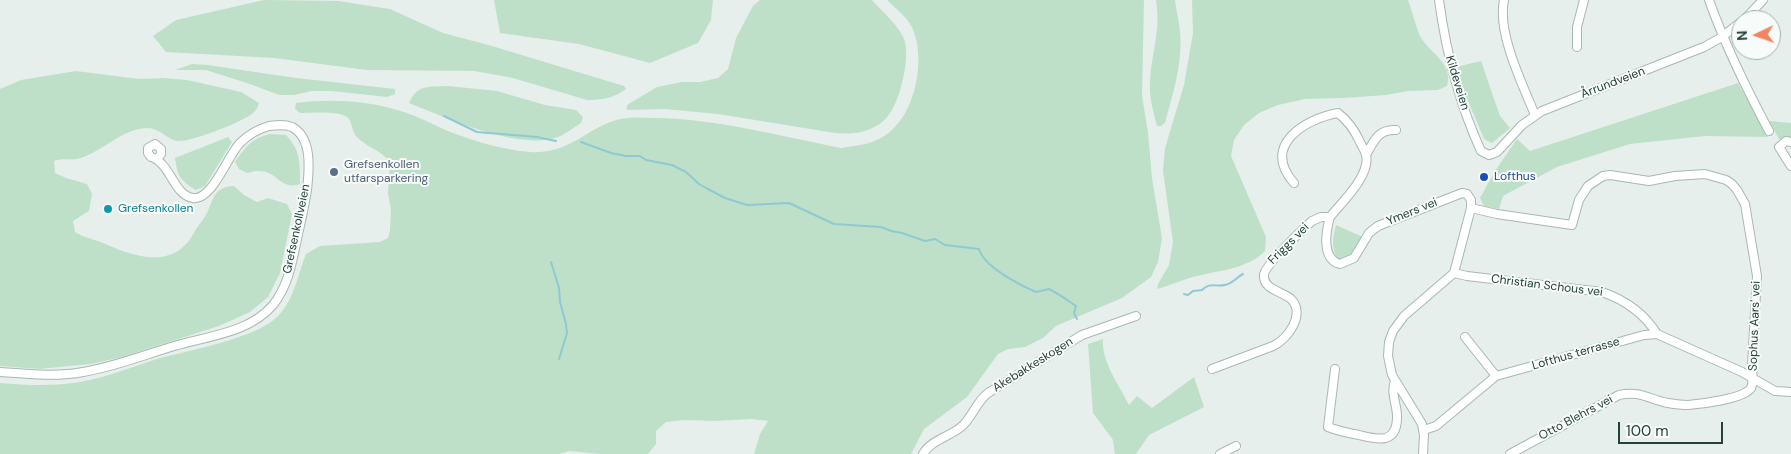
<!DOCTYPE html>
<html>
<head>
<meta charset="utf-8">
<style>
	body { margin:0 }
	#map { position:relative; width:1791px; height:454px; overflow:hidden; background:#e6efeb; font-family:"DM Sans",sans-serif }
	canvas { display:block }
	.north { position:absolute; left:1731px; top:10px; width:50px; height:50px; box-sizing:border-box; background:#f7fbf9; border:1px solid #a3b1ad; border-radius:50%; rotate:267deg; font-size:14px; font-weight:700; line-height:20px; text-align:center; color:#24423a }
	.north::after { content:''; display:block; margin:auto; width:18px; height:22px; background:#f4845f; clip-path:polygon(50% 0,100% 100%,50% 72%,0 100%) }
	.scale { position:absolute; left:1618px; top:422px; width:105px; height:22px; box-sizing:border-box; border:2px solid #24423a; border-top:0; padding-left:6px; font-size:15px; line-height:18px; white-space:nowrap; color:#24423a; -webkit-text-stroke:4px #f7fbf9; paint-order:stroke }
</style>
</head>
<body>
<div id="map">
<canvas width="1791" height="454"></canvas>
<div class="north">N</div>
<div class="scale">100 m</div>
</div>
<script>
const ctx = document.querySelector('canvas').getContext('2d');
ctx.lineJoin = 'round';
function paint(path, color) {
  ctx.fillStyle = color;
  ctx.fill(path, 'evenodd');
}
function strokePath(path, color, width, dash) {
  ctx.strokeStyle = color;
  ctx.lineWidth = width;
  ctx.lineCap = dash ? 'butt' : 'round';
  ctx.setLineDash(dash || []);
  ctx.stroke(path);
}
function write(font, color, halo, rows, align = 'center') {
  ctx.font = font + ' "DM Sans",sans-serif';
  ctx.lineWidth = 4;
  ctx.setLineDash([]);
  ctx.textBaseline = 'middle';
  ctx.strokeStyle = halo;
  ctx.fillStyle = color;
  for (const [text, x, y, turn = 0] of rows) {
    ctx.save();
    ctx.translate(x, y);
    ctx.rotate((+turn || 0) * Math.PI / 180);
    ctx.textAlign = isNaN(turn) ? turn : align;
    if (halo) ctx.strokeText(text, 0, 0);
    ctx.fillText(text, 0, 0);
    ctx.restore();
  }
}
const green = new Path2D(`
	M264 0 338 1 390 9 443 33 492 46 624 86 626 89C614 98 602 100 587 100L513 78 474 71 367 70 274 58 166 52 153 36 176 20Z
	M494 0H713L711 20 698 43 650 63 579 44 500 33Z
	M760 0H872C883 13 897 23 904 39 911 56 900 102 888 116 885 120 880 124 876 126 863 134 849 134 835 133L718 114 664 109 627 110V105L657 87 682 82H700L718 78 728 69 736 38 753 6Z
	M887 0H1144L1142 95 1148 133 1152 178 1162 238 1158 262 1151 277 1122 298 1056 326 1043 338 1025 347 1008 349 998 354 967 397 924 429 911 454H754L760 434 768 421 752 419 715 421 684 420 666 422 656 431V444L648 454H600L569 451 559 454H0V383C22 385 43 386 65 384 97 381 126 369 157 359 188 350 256 339 278 316 294 300 298 274 306 254L320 246 380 242 388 238 390 230 391 210 388 193 390 162C379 149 372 150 359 139 352 134 353 126 349 119 344 110 310 113 300 113L295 109 296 103C330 99 364 100 397 110 417 115 435 126 453 133 477 142 505 150 530 152 574 155 591 121 628 118 637 117 646 118 655 118 718 119 780 136 841 148 854 146 867 145 879 139 913 123 926 66 914 32 910 19 897 10 887 0Z
	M1156 0H1175C1176 10 1179 21 1180 31 1183 63 1173 93 1165 123L1161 126H1157C1153 111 1149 96 1150 81 1152 50 1161 32 1156 0Z
	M1192 0H1408C1412 11 1415 23 1419 34 1428 53 1454 62 1447 86L1438 90 1408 91 1386 95 1344 98 1305 99 1278 105 1259 113 1244 125 1234 140 1231 156 1266 237 1265 251C1247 269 1221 270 1197 276 1184 279 1171 285 1157 289L1158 284 1169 265 1173 242 1163 171 1165 148 1184 85 1188 62 1193 33Z
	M1481 61 1500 116 1510 128 1492 143 1484 139 1466 96 1456 67Z
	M192 64 208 65 296 78 395 89V94L387 97 332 91H312L294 95H279L250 84 206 70H175Z
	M76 71 139 79 163 78 187 80 241 92 259 103C258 106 256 111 253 113 243 122 191 142 178 141 169 141 160 128 147 128 120 129 102 153 77 159 69 160 62 158 54 161L55 173 66 178 87 184 92 194 89 211 73 221 75 232C86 239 92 238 103 243 128 254 163 268 185 245 190 241 193 234 196 229 200 224 204 218 207 213 214 198 214 187 234 186L244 195 257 202 268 198 287 204 292 214 280 273 268 297 250 312 219 326 122 357 91 364 39 369 0 366V89L21 80Z
	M1738 83 1768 137 1705 136 1630 144 1557 167 1503 196 1499 209 1484 206 1480 198 1495 171 1517 139 1530 151Z
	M448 86 497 91 545 105 576 110 583 117 581 123C574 127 566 134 558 137 518 151 447 118 409 103 417 84 429 87 448 86Z
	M1769 121 1791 123V141L1779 139Z
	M270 134 286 135C301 151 300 163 300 184 278 192 277 163 247 173L239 169 235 162C246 146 251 139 270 134Z
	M228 137 232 142 205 186 196 190C179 180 178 176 175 158Z
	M1336 225 1365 238 1352 258 1340 260C1330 251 1333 237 1336 225Z
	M1103 339C1101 361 1119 385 1129 405L1137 396 1152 408 1194 377 1204 407 1149 435 1136 454H1115L1113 440 1093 413 1088 344Z`);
const stream = new Path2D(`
	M444 116 477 132 537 137 556 141
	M581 142 611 153 626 156H640L646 160 672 165 686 172 699 184 706 188 725 198 747 205 789 203 834 224 881 227 891 231 902 233 925 241 935 239 945 245 979 249C984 267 1020 285 1036 292L1049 289C1059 294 1067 300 1076 306L1074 313 1077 319
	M551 262 559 288 560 302 566 324 567 333 559 359
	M1184 294 1188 295 1193 291 1202 290C1210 282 1215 287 1225 285 1232 284 1237 277 1243 274`);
const minor = new Path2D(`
	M1439 0C1446 52 1459 103 1481 151L1489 155 1497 152 1522 125 1542 111 1704 47 1722 37 1741 22
	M1504 0C1497 33 1522 83 1535 115
	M1709 0C1725 45 1746 88 1769 131
	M1744 20 1763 0
	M1577 47V27L1584 0
	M1791 142 1786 141 1779 147 1791 166
	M1366 155C1374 141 1378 129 1396 130
	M1294 183C1261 146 1304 119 1338 113 1348 121 1354 129 1359 140 1361 145 1365 150 1366 155 1371 175 1342 202 1330 217 1326 231 1321 259 1340 264L1354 258 1369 233 1378 226 1462 193 1467 194 1471 200V208L1454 273 1404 316 1393 331 1389 342 1388 356 1392 375 1422 424 1424 435 1423 454
	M1471 208 1497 214 1572 225 1579 200 1588 186 1603 176 1610 175 1649 181 1675 176 1705 174 1726 180 1732 184 1737 190 1745 204 1757 276 1752 365C1752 372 1754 381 1751 388 1744 399 1700 404 1688 405 1682 405 1674 404 1668 403 1650 400 1640 390 1619 395L1510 454
	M1454 273 1467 276 1602 292C1625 300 1644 313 1657 334L1742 372 1775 391 1791 392
	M1465 337 1496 376
	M1212 369 1273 346C1288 339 1306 314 1291 299 1282 291 1263 290 1264 275 1264 266 1303 229 1312 221L1321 217H1330
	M1335 369 1328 427C1338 431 1348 433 1359 435 1376 439 1396 445 1397 419 1398 406 1390 394 1395 381
	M0 372C27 374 57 377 83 372 114 367 144 355 174 346 208 336 249 333 273 305 290 284 293 256 299 230 302 217 305 203 307 190 309 171 313 138 292 127 285 124 277 125 269 126 258 129 248 135 240 143 228 155 212 201 193 198 173 195 171 163 151 157L148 153V148L155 144 161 149V154L157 159
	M1424 430 1436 426 1496 376 1644 335 1657 334
	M923 454C931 440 949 437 961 427 972 418 976 402 988 393L1082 335 1136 316
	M1220 454 1236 446`);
const markers = [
	[334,172,5,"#5c6f8a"],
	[1484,177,5,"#1a4fb4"],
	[108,209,5,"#0f9aa8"]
];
const streetNames = [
	["Kildeveien",1457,83,73],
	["Årrundveien",1613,83,-21],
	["Ymers vei",1412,212,-22],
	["Grefsenkollveien",297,229,-78],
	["Friggs vei",1289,244,-45],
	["Christian Schous vei",1547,286,7],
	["Sophus Aars' vei",1755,326,-88],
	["Lofthus terrasse",1576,354,-16],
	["Akebakkeskogen",1033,365,-32],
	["Otto Blehrs vei",1576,418,-28]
];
const serviceNames = [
	["Grefsenkollen",344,165],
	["utfarsparkering",344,179]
];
const transitNames = [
	["Lofthus",1494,177]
];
const cultureNames = [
	["Grefsenkollen",118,209]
];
paint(green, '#bfe0c8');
strokePath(stream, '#8ec9d4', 2);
strokePath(minor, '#a8b8b2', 10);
strokePath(minor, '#fff', 8);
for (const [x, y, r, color] of markers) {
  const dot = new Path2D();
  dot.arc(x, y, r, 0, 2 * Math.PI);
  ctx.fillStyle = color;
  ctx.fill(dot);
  strokePath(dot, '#f7fbf9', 2);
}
write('12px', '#24423a', '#f7fbf9', streetNames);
write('12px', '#4e5e75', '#f7fbf9', serviceNames, 'left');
write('12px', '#164399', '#f7fbf9', transitNames, 'left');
write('12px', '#0d838f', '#f7fbf9', cultureNames, 'left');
</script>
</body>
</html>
